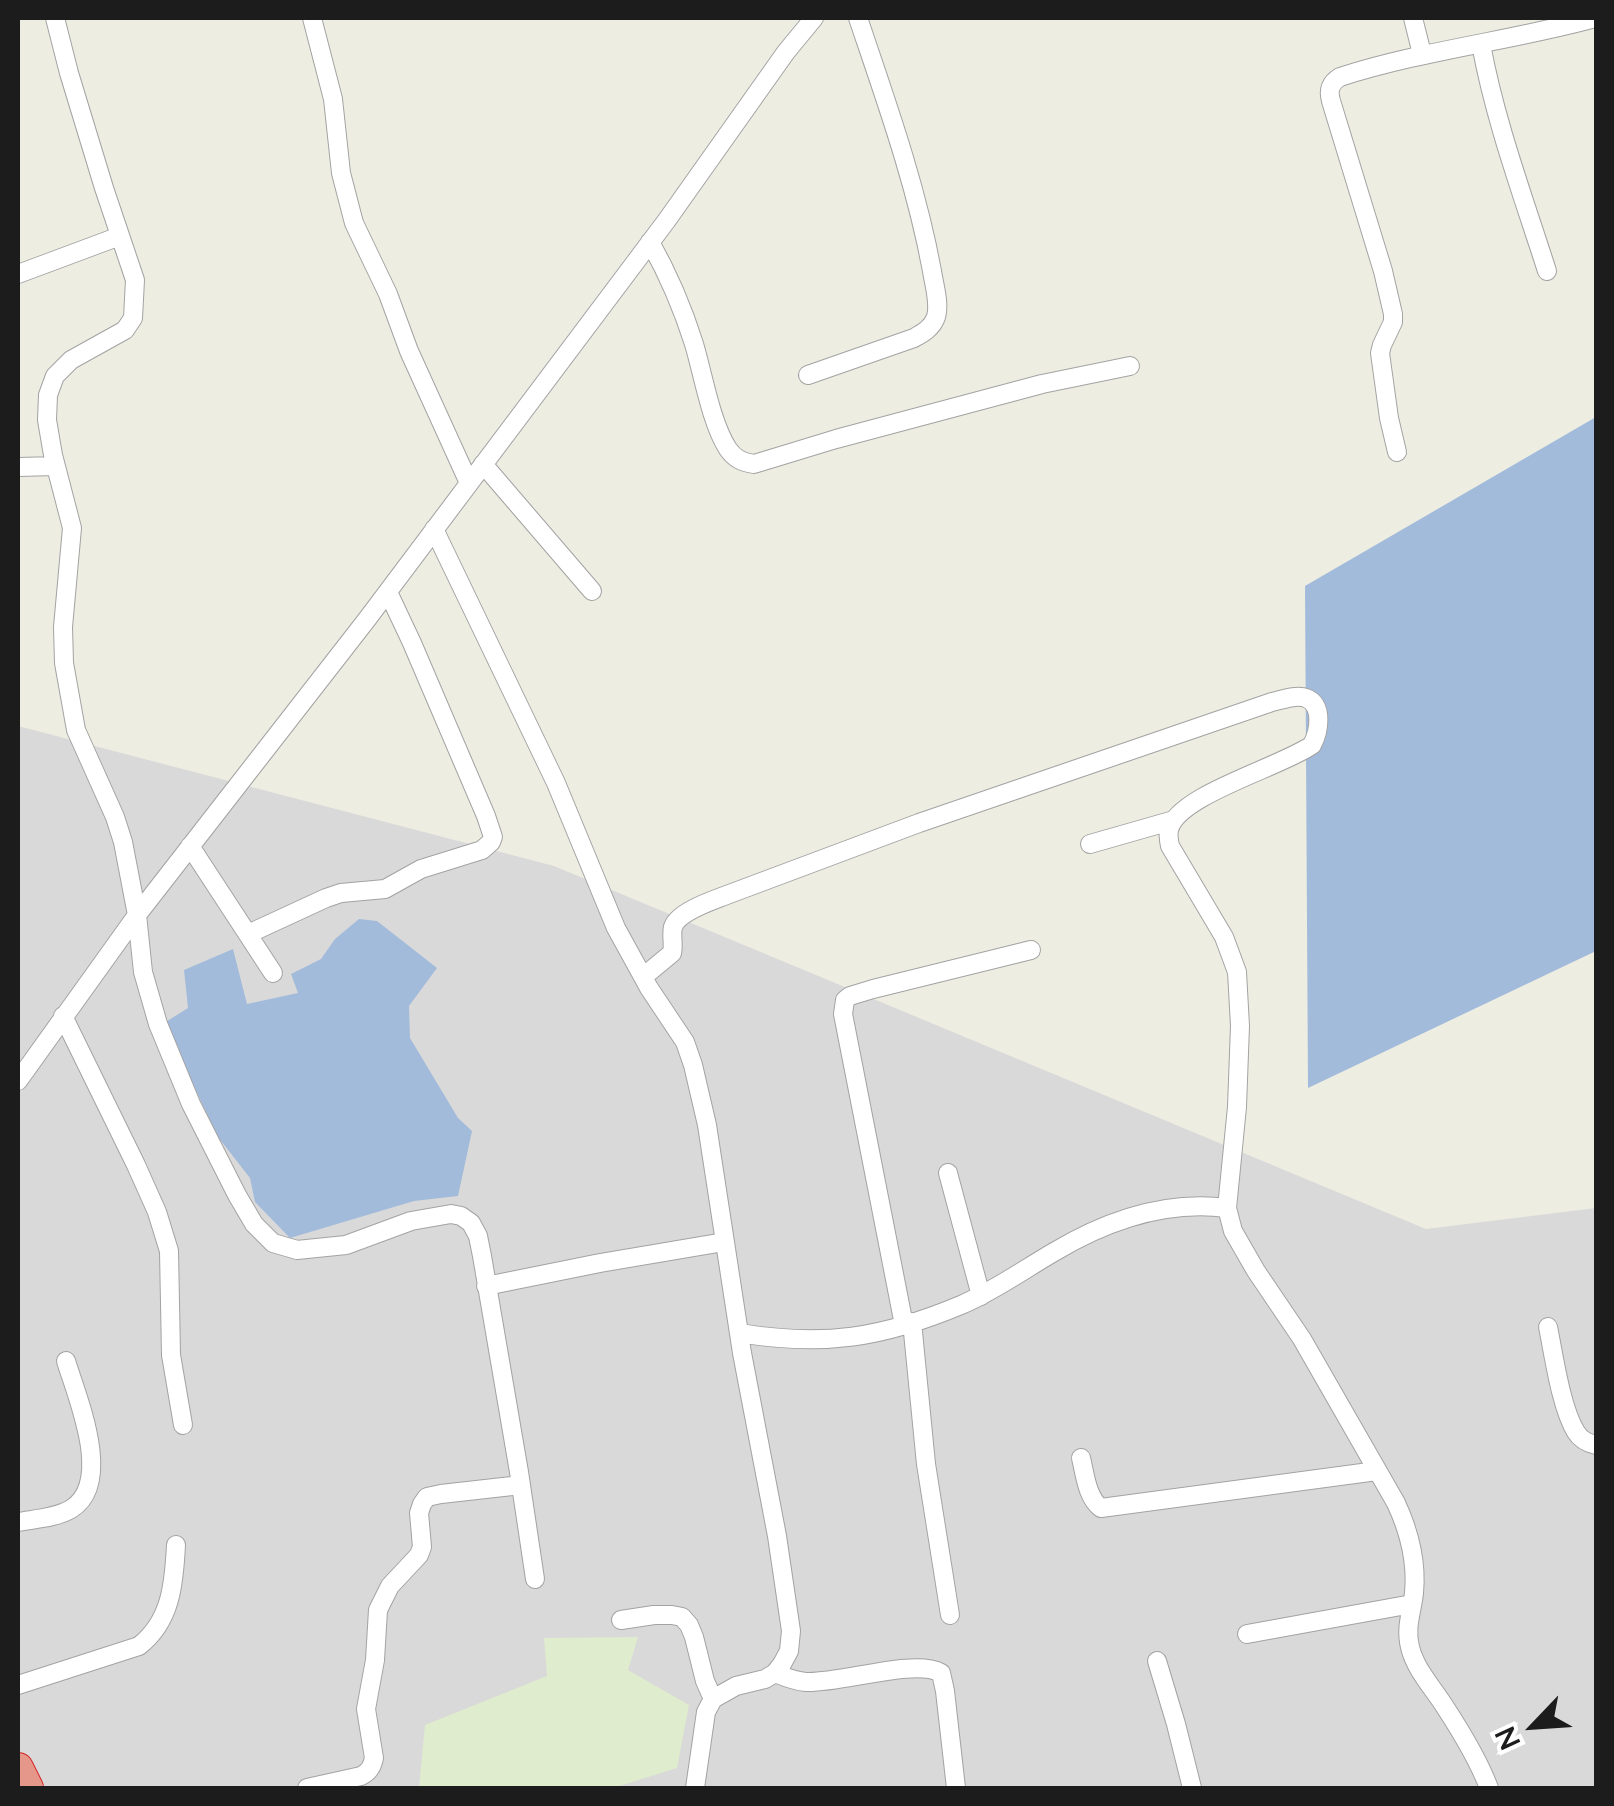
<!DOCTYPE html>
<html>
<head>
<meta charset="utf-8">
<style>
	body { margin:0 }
	#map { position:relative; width:1614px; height:1806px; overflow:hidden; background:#edede2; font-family:Lato,sans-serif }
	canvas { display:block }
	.frame { position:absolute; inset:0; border:20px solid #1c1c1c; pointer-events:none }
	.north { position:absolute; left:1484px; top:1676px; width:100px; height:100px; -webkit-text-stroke:8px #fff; paint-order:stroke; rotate:245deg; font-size:28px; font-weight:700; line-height:40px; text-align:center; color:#1c1c1c }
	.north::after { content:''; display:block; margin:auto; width:35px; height:45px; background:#1c1c1c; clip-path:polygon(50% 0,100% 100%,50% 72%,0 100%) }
</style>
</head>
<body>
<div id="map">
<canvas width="1614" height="1806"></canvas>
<div class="frame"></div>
<div class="north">N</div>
</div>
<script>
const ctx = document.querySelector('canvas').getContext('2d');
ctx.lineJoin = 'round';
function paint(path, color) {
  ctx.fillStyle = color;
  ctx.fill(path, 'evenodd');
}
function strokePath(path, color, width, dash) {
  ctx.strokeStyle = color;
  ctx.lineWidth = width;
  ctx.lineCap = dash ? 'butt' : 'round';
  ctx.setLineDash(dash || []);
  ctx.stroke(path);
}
const residential = new Path2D(`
	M18 726 554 866 1426 1229 1596 1208V1788H18Z`);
const farmland = new Path2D(`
	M638 1637 628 1670 689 1705 677 1768 613 1788H419L425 1725 547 1676 544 1638Z`);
const water = new Path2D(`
	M1596 417V951L1308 1088 1305 586Z
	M359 919 377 921 437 968 409 1006 410 1038 458 1118 472 1131 458 1196 414 1201 290 1238 255 1202 250 1178 218 1137 164 1023 188 1008 184 970 233 949 247 1004 298 993 291 974 321 959 335 939Z`);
const street = new Path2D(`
	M55 18 69 73 104 188 135 280 133 318 125 330 71 360 55 376 48 395 47 420 53 455 72 528 63 627 64 663 76 730 115 817 123 842 137 915 143 972 158 1024 191 1104 237 1195 254 1224 273 1243 297 1250 346 1245 411 1221 451 1214 461 1216 471 1223 478 1236 482 1256 519 1472 535 1579
	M312 18 333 99 341 173 354 223 388 294 409 351 469 483
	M1413 18 1422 54
	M1481 44C1495 121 1523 196 1547 271
	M650 242C668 274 683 309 694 344 703 374 711 423 728 449 735 459 742 462 754 464L836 439 1042 384 1130 366
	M18 274 120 236
	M808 375 914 338C923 333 932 328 936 317 940 303 934 285 932 271 916 184 886 101 858 18
	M1397 452 1389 418 1380 353 1382 345 1393 322V314L1383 271 1331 101C1328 90 1330 83 1340 77 1424 50 1511 41 1595 18
	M483 464 592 591
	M18 467 56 466
	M434 529 556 783 616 928 649 988 685 1042 693 1065 707 1125 742 1353 777 1536 791 1631 789 1651 782 1664 775 1673 765 1679 736 1686 713 1699 706 1712 695 1788
	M1090 844 1174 820
	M190 846 273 973
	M248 934 326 898 341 893 385 889 421 869 482 850 491 842 493 837 486 816 412 643 388 592
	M643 977 672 953C674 945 671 935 673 927 678 912 711 901 724 896L919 823 1272 702C1281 700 1297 694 1306 698 1324 705 1319 732 1312 745 1281 767 1177 795 1169 830 1168 834 1169 841 1170 846L1224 937 1237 972 1240 1026 1237 1107 1227 1208 1233 1231 1256 1271 1302 1339 1396 1503C1409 1531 1417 1562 1414 1593 1412 1612 1405 1627 1410 1647 1415 1669 1433 1688 1445 1707 1462 1733 1478 1759 1489 1788
	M63 1016 136 1165 157 1212 169 1251 171 1355 183 1425
	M18 1081 137 915 368 618 667 220 786 52 814 18
	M948 1173 981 1296
	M486 1286 600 1263 724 1242
	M912 1322 926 1464 950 1615
	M904 1325 843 1014 845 1000 850 996 873 989 1031 950
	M1548 1327C1554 1356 1561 1408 1576 1432 1581 1440 1587 1443 1596 1445
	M739 1333C824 1347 882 1338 961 1305 994 1291 1023 1270 1054 1252 1106 1221 1165 1200 1227 1208
	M1081 1458C1085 1474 1087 1498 1101 1508L1377 1471
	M18 1522C34 1519 56 1518 71 1509 114 1483 77 1397 66 1361
	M621 1620 654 1615H672L682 1617 689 1625 694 1637 705 1681 713 1699
	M1247 1634 1412 1604
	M1157 1661 1176 1724 1192 1788
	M775 1673C785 1677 794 1681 806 1682 839 1684 915 1658 941 1673L945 1691 956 1788
	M18 1685 139 1646C171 1621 174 1584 176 1545
	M307 1788 361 1776C369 1772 372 1767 374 1758L366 1709 375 1660 378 1610 390 1586 419 1555 422 1547 419 1513 422 1504 427 1497 441 1494 521 1485`);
const highway = new Path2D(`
	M18 1768 28 1788`);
paint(residential, '#dad9d9');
paint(farmland, '#dfeccd');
paint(water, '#a2bbdb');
strokePath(street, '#a3a3a3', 20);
strokePath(highway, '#d52527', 32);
strokePath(street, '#fff', 18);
strokePath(highway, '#e59789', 30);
</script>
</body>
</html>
